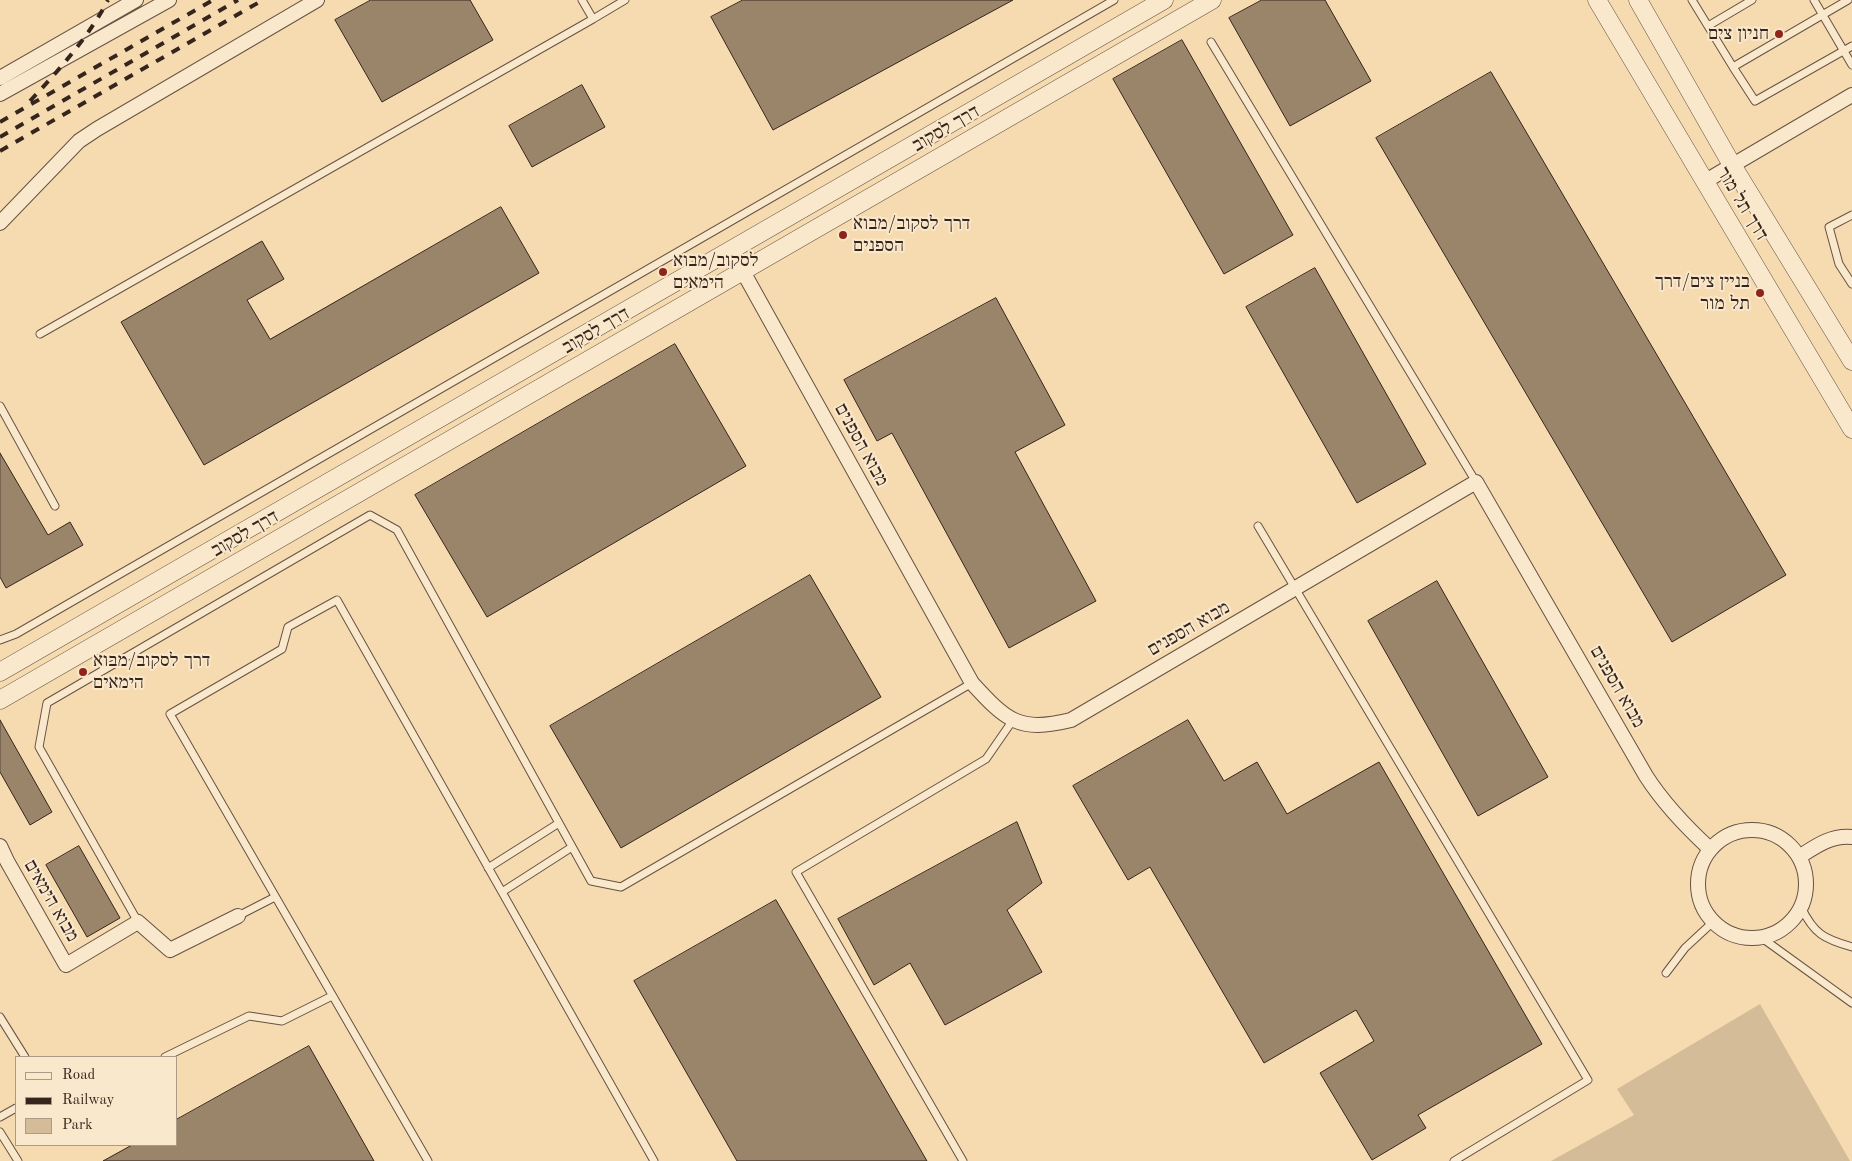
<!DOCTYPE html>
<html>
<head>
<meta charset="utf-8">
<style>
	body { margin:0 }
	#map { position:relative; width:1852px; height:1161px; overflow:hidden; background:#f6dbb1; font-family:"Old Standard TT",serif }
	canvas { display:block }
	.legend { position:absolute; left:15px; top:1056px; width:162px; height:90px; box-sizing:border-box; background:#f9e8cc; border:1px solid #ab9a86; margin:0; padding:6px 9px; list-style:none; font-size:15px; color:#36251d }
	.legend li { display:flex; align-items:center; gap:10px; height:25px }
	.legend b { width:25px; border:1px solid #ab9a86 }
</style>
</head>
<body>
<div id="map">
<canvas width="1852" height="1161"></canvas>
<ul class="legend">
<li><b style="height:6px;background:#f9e8cc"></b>Road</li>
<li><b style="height:6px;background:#36251d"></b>Railway</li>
<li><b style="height:14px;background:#d5bc98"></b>Park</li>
</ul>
</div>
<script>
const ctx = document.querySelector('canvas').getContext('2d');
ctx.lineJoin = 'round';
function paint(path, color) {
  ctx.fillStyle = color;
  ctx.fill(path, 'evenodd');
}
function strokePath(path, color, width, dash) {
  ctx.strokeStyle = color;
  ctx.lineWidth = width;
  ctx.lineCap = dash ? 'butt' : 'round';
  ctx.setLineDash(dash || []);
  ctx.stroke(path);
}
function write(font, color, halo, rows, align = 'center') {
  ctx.font = font + ' "Old Standard TT","Frank Ruhl Libre",serif';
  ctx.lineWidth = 4;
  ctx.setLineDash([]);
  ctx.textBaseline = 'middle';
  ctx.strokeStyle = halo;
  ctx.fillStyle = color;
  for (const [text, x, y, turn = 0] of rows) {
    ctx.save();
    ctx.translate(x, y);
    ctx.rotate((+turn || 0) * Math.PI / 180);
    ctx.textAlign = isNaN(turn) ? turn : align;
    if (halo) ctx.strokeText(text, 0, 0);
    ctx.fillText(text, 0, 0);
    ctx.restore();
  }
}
const green = new Path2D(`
	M1760 1004 1850 1161H1551L1634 1115 1617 1089Z`);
const building = new Path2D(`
	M371 0H470L493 40 382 102 335 20Z
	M743 0H1013L773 130 711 17Z
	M1262 0H1325L1371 81 1290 126 1229 18Z
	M1182 40 1293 235 1224 274 1113 79Z
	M1491 72 1786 575 1672 642 1376 138Z
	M582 85 605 127 532 167 509 126Z
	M501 207 539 273 204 465 121 322 262 241 284 279 247 300 270 339Z
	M1315 268 1426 464 1357 503 1246 307Z
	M996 298 1065 425 1015 452 1096 601 1009 648 892 433 877 441 844 380Z
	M675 344 746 466 487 617 415 495Z
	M0 453 48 535 70 522 83 545 6 588 0 577Z
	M810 575 881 697 621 848 550 726Z
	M1437 581 1548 777 1478 816 1368 621Z
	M0 720 52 812 30 825 0 772Z
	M1188 720 1224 781 1257 762 1287 814 1379 762 1542 1044 1418 1115 1426 1128 1372 1160 1320 1073 1374 1041 1356 1010 1264 1063 1150 867 1128 880 1073 786Z
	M1017 822 1042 883 1007 910 1042 972 945 1025 910 963 874 985 838 919Z
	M79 846 120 918 87 937 46 865Z
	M776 900 927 1161H737L634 981Z
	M309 1046 374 1161H103L132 1145H176V1120Z`);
const service = new Path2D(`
	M1692 0 1733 67 1848 0
	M1814 0 1852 65
	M593 19 625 0
	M1708 26 1752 0
	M1211 42 1476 482
	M1733 67 1755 101 1852 46
	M1852 215 1829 227 1839 264 1852 284
	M40 334 593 19 582 0
	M0 406 55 506
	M1258 526 1588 1080 1454 1161
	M0 640 16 634 1114 0
	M488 868 559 823
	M502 892 572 847
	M1801 907C1814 934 1824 939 1852 947
	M238 916 275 897
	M138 922 39 747 47 703 370 515 397 530 591 881 621 887 972 683
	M1762 938 1852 1003
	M1666 973 1685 948 1713 922
	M0 1017 25 1057
	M165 1057 249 1016 282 1021 332 996
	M0 1117 16 1108
	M0 1132 18 1161
	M428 1161 170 714 282 649 288 627 337 600 654 1161
	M963 1161 796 872 986 759 1013 720`);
const minor = new Path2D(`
	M0 78 136 0
	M0 94 169 0
	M1704 182 1852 95
	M0 223 79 141 97 129 317 0
	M731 250 972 683C1006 720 1018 733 1071 720L1476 482 1646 776C1664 804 1685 826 1710 849
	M1698 884a54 54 0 1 1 108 0a54 54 0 1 1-108 0Z
	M0 846 7 861 66 965 138 922 170 950 238 916
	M1799 857C1816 846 1831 835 1852 837`);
const tertiary = new Path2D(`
	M1597 0 1852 429
	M1638 0 1732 165 1852 361
	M0 672 1164 0
	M0 700 1212 0`);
const rail = new Path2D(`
	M30 101C59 70 88 38 108 0
	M0 122 213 0
	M0 137 238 0
	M0 151 263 0`);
const markers = [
	[1779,34,5,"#8f2418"],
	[843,235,5,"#8f2418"],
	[663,272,5,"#8f2418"],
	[1760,293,5,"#8f2418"],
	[83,672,5,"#8f2418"]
];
const poiNames = [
	["חניון צים",1769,34,"right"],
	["דרך לסקוב/מבוא",853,224],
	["הספנים",853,246],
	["לסקוב/מבוא",673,261],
	["הימאים",673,283],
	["בניין צים/דרך",1750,282,"right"],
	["תל מור",1750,304,"right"],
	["דרך לסקוב/מבוא",93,661],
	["הימאים",93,683]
];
const streetNames = [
	["דרך לסקוב",946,129,-30],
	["דרך תל מור",1742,204,59],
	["דרך לסקוב",596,331,-30],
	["מבוא הספנים",861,445,61],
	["דרך לסקוב",245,534,-30],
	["מבוא הספנים",1189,629,-30],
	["מבוא הספנים",1617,687,60],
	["מבוא הימאים",51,901,60]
];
paint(green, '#d5bc98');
paint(building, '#9a846a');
strokePath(building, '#36251d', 1);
strokePath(service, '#665242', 9);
strokePath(minor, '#665242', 16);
strokePath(tertiary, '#665242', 19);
strokePath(service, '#f9e8cc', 7);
strokePath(minor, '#f9e8cc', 14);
strokePath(tertiary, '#f9e8cc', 18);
strokePath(rail, '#36251d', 4, [9, 9]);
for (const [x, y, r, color] of markers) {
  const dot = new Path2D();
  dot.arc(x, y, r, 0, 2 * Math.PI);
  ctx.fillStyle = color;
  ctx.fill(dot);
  strokePath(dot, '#f9e8cc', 2);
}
write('19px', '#36251d', '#f9e8cc', poiNames, 'left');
write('19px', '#36251d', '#f9e8cc', streetNames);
</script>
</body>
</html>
